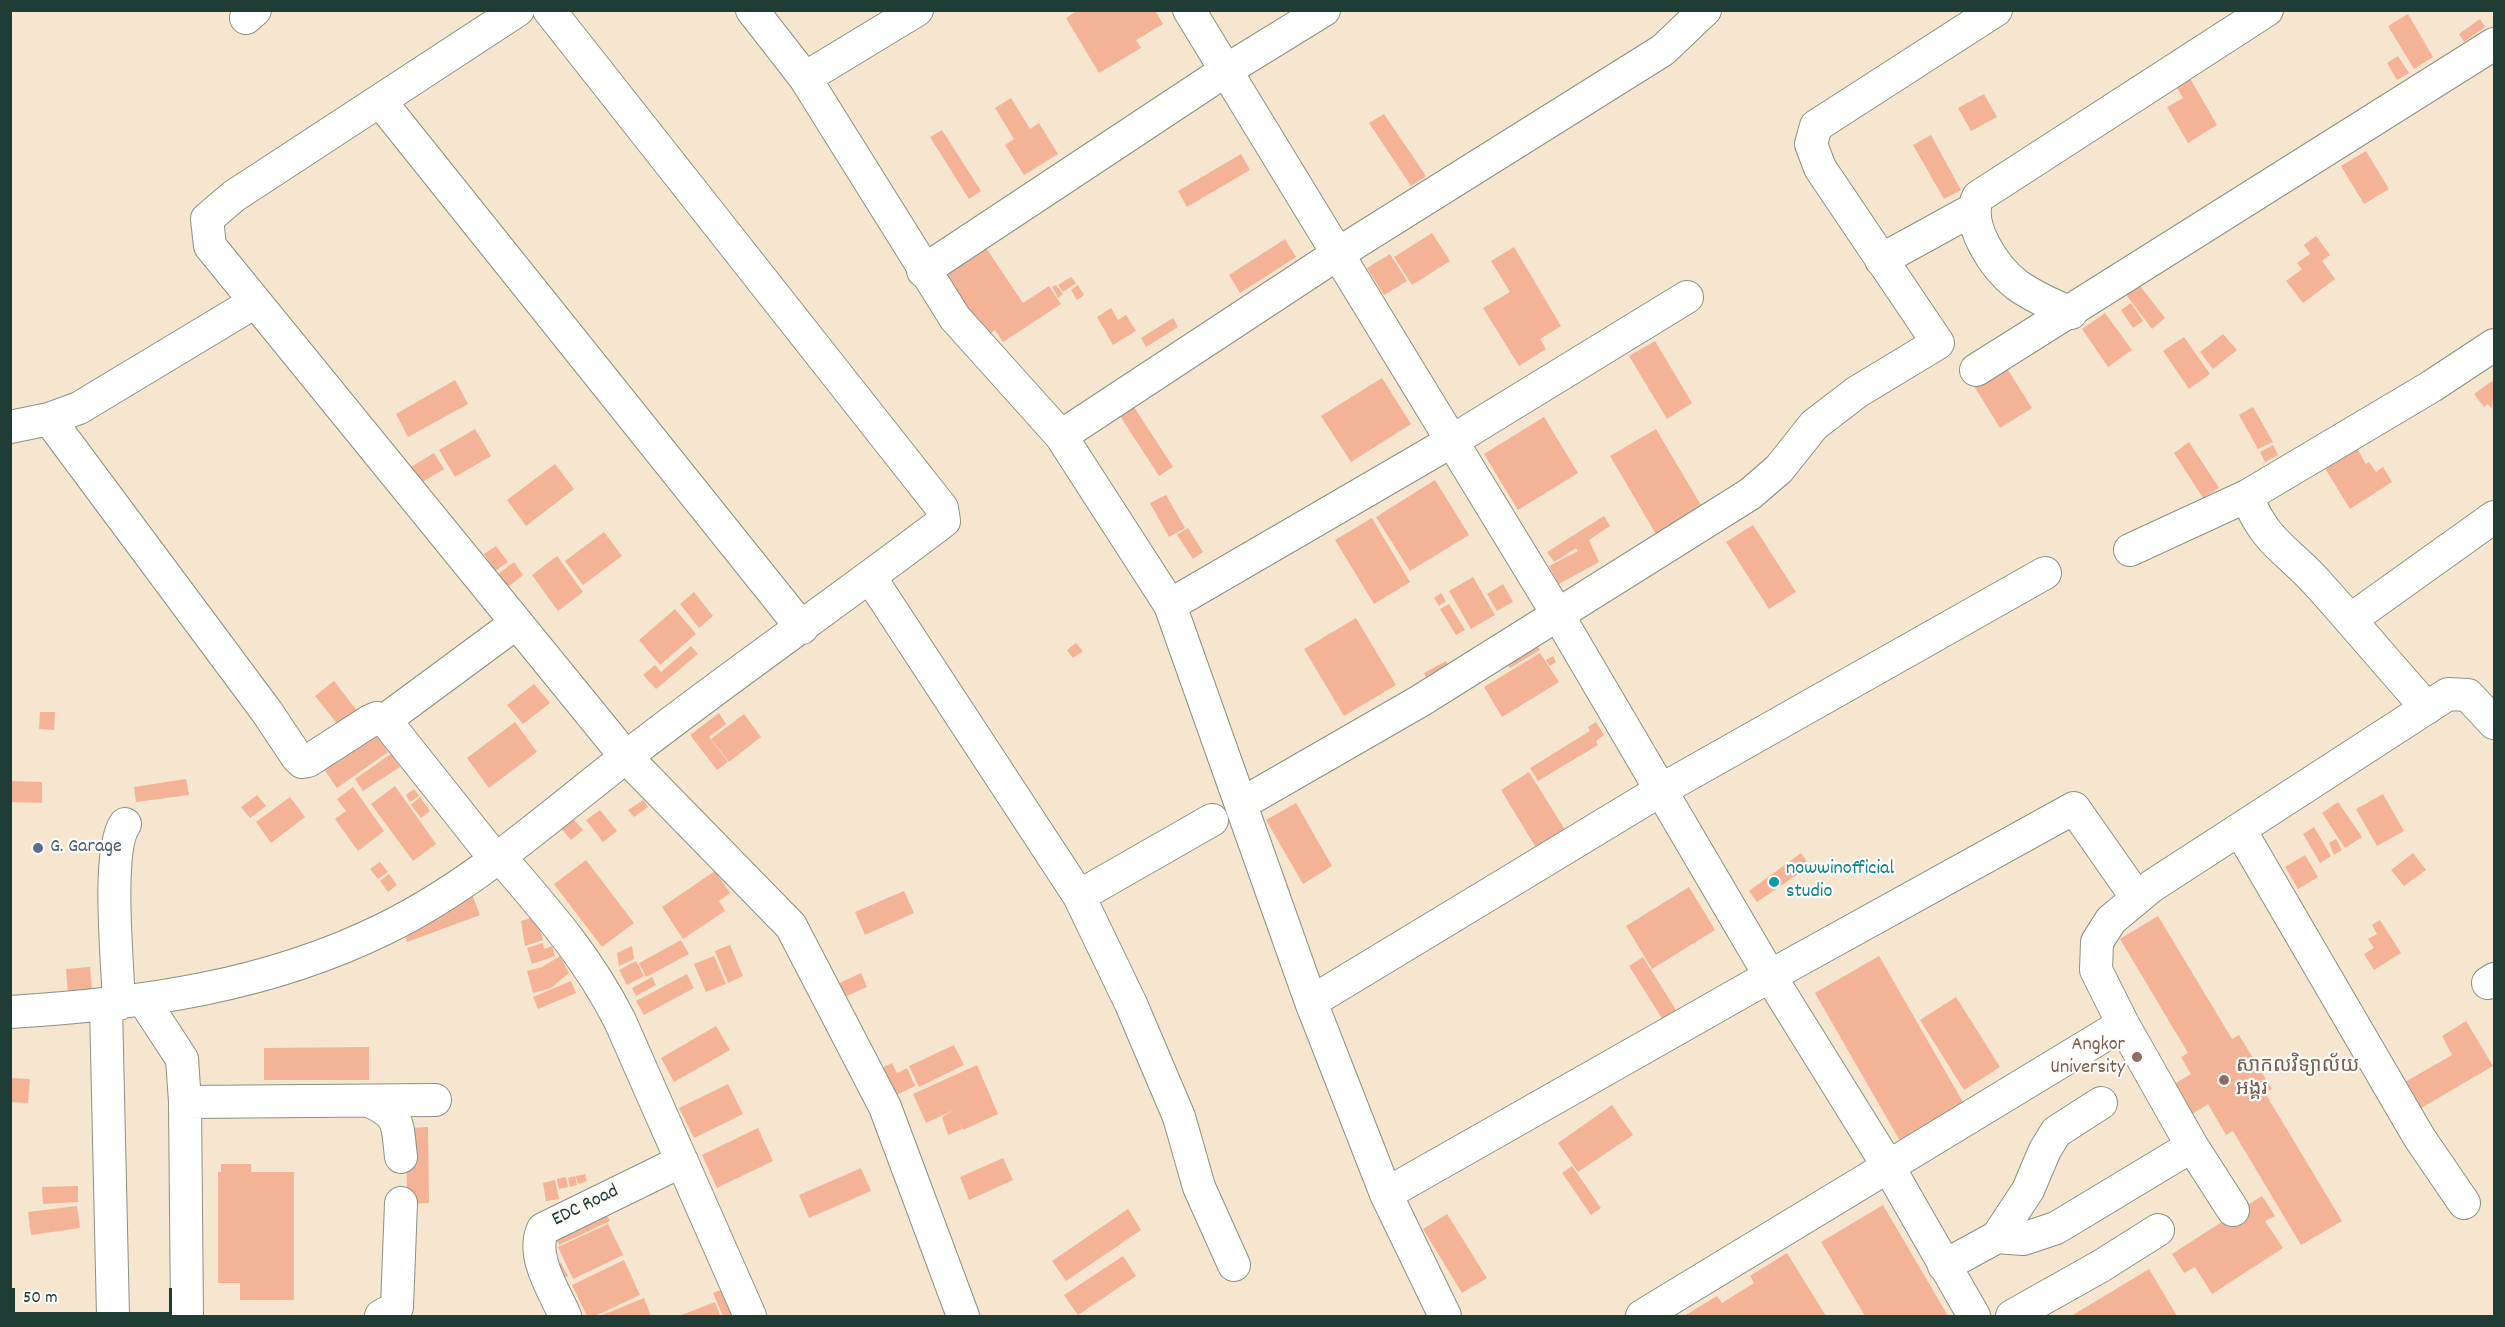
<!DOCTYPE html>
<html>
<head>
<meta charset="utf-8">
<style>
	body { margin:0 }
	#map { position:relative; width:2505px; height:1327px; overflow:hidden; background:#f6e6cf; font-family:Dekko,sans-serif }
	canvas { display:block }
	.frame { position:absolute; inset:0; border:12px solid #1f3d34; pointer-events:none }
	.scale { position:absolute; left:12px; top:1288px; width:160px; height:27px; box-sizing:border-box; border:3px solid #1f3d34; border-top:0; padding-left:8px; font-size:18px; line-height:21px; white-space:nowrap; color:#1f3d34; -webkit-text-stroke:4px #fdfcf7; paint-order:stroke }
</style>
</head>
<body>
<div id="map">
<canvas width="2505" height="1327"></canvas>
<div class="frame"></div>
<div class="scale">50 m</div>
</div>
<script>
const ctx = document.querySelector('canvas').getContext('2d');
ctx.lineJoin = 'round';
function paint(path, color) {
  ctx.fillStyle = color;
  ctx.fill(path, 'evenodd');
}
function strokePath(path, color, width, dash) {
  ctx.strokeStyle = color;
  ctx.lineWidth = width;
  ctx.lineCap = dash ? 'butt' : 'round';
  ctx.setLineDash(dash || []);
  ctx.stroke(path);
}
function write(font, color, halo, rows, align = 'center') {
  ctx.font = font + ' Dekko,"Noto Sans Khmer",sans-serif';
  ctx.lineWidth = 4.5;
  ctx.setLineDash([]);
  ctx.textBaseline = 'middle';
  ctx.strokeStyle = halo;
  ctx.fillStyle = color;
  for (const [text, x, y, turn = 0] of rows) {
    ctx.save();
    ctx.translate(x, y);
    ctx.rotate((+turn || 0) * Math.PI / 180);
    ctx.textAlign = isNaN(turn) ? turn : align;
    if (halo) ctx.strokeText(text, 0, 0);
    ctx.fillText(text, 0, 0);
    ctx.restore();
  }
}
const building = new Path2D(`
	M1078 10H1155L1163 24 1136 40 1141 48 1099 73 1066 18Z
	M2408 14 2433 57 2414 69 2388 26Z
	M2480 19 2485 27 2464 42 2459 34Z
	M2398 56 2409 73 2397 80 2387 63Z
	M2184 68 2217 125 2188 143 2167 107 2183 98 2170 76Z
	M1984 94 1997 117 1971 131 1958 108Z
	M1011 98 1030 129 1039 123 1058 154 1024 175 1005 145 1014 139 995 108Z
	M1384 114 1426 176 1411 186 1369 123Z
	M942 130 981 191 969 199 930 137Z
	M1931 135 1961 190 1944 199 1913 145Z
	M2366 151 2389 189 2364 204 2341 166Z
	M1241 154 1250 170 1187 207 1178 191Z
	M1432 233 1450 261 1412 285 1394 257Z
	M2316 236 2330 255 2322 261 2335 279 2303 303 2286 281 2302 269 2297 263 2310 254 2304 245Z
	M1285 239 1296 257 1240 293 1229 275Z
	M1514 247 1561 326 1540 339 1546 349 1519 366 1483 308 1510 292 1491 261Z
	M986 248 1023 303 1049 286 1061 304 1003 342 995 330 981 340 940 279Z
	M1390 254 1407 281 1384 295 1367 268Z
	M1071 277 1076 283 1063 292 1058 285Z
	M2137 282 2165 318 2152 329 2124 292Z
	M1056 285 1063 294 1058 298 1052 287Z
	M1078 285 1084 295 1077 300 1071 290Z
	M2131 303 2143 321 2133 328 2121 310Z
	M1111 308 1118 320 1126 315 1136 331 1113 345 1097 317Z
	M2105 313 2132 350 2108 367 2082 329Z
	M1173 318 1178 327 1146 347 1141 338Z
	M2223 334 2237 350 2213 369 2200 352Z
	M2184 337 2210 374 2189 389 2163 351Z
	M1655 341 1692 403 1667 419 1629 356Z
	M2006 367 2032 408 2000 428 1974 386Z
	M1382 378 1411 424 1351 462 1321 416Z
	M455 380 468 404 408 437 396 414Z
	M2492 381 2494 384 2492 409 2488 404 2484 407 2474 394Z
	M1132 404 1173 467 1159 476 1118 413Z
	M2253 407 2273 442 2258 449 2239 415Z
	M1544 417 1578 473 1518 510 1484 454Z
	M475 429 491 456 455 477 439 450Z
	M1656 429 1702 507 1656 534 1610 456Z
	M2189 442 2219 488 2203 498 2174 453Z
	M2273 445 2278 455 2265 462 2260 452Z
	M2355 445 2366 464 2369 462 2376 472 2383 467 2392 482 2350 509 2323 465Z
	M434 453 444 469 421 483 411 467Z
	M555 464 574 489 526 526 507 500Z
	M1435 480 1469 535 1410 571 1376 517Z
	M1166 495 1185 528 1169 537 1150 503Z
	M1604 516 1610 526 1589 540 1599 562 1559 584 1549 566 1578 551 1576 548 1554 562 1547 552Z
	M1372 518 1410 582 1374 604 1335 540Z
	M1753 525 1796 592 1769 609 1726 542Z
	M1188 528 1203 552 1193 559 1177 535Z
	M604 532 622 556 583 585 565 561Z
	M496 546 508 562 495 571 484 554Z
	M557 556 583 592 558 611 532 575Z
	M514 562 523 575 508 587 498 574Z
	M1473 577 1495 615 1471 629 1449 591Z
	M1503 584 1513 602 1497 611 1487 594Z
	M694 592 713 616 699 628 680 604Z
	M1441 593 1446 601 1439 606 1434 598Z
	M1449 604 1465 630 1456 635 1440 609Z
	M675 609 696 634 660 665 639 640Z
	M1356 618 1396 685 1344 716 1304 649Z
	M1076 643 1083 651 1073 658 1067 650Z
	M1537 645 1540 650 1510 668 1507 663Z
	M691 646 698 654 656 689 643 675 655 665 661 672Z
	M1540 653 1559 682 1502 717 1484 687Z
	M1553 656 1556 662 1550 666 1546 660Z
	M1446 661 1450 668 1428 680 1424 673Z
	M334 681 358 712 339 726 315 696Z
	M534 684 550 703 523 724 507 705Z
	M40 712H55L54 730 39 729Z
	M719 713 726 724 709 737 728 762 717 770 690 735Z
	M744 714 761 737 729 762 711 739Z
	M515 722 537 752 489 788 467 758Z
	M1596 722 1604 735 1596 741 1598 745 1538 781 1530 768 1590 731 1588 727Z
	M370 726 388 752 337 788 319 762Z
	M391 754 400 767 363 791 355 779Z
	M1529 772 1567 833 1538 851 1501 790Z
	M186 779 189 795 136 802 134 787Z
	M10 781 42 782V803L10 802Z
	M395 786 436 844 413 861 371 804Z
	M353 787 384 831 358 851 335 819 346 811 337 799Z
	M414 789 419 796 410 802 406 795Z
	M2383 794 2404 831 2377 846 2356 809Z
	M257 795 266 806 250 818 241 807Z
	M290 797 305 817 271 843 256 822Z
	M420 797 430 811 421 818 411 805Z
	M643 800 648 807 634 817 628 810Z
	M2338 802 2362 837 2345 848 2322 813Z
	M1296 803 1332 866 1303 884 1266 820Z
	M600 810 617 831 603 842 586 820Z
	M569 814 583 830 571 840 557 824Z
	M2314 827 2331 856 2320 863 2303 834Z
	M2336 839 2342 850 2334 855 2329 843Z
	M1801 853 1810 866 1757 902 1749 891Z
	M2413 853 2426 870 2404 886 2391 870Z
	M2305 855 2318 877 2298 889 2285 867Z
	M586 860 634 923 602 947 554 884Z
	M380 862 388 872 378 879 370 869Z
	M715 871 730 893 719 901 725 911 683 939 662 907Z
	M389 874 397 885 388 892 380 881Z
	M1689 887 1715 930 1652 969 1626 926Z
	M904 891 914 913 865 935 855 912Z
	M472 894 480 915 407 942 401 924 422 916 426 926 422 911Z
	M536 916 543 940 525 946 521 921Z
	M2158 916 2232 1039 2239 1035 2272 1089 2265 1093 2342 1221 2301 1245 2233 1131 2226 1135 2208 1104 2189 1116 2171 1086 2191 1074 2181 1057 2188 1053 2120 939Z
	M2380 920 2401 953 2374 970 2364 954 2374 948 2368 939 2377 934 2372 925Z
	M681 940 689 954 646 977 639 963Z
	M543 943 544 949 552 946 555 956 532 964 527 948Z
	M730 945 743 976 728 983 715 951Z
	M632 946 634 959 619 966 617 953Z
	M560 956 569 973 551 988 533 993 527 971 542 967Z
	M714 956 726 984 706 992 694 964Z
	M1879 956 1964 1104 1900 1141 1815 993Z
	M1643 957 1679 1015 1665 1023 1629 966Z
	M636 961 644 976 627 985 619 970Z
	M90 967 92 991 68 994 66 969Z
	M861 973 867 987 840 999 833 986Z
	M687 974 694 988 644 1015 636 1001Z
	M652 977 656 985 636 996 632 988Z
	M571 981 576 993 538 1009 533 997Z
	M1956 997 2000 1067 1964 1090 1920 1020Z
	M2466 1021 2493 1066 2416 1111 2400 1085 2452 1055 2442 1036Z
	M716 1026 730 1050 674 1082 661 1058Z
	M954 1045 964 1065 919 1087 909 1066Z
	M369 1047V1080H264V1048Z
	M892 1063 897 1073 907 1068 915 1086 886 1100 878 1082 889 1077 882 1079 878 1070Z
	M977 1065 998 1114 963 1130 959 1121 962 1129 948 1135 942 1117 954 1110 926 1123 913 1094Z
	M10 1078 30 1079 28 1103 10 1102Z
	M728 1084 743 1114 694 1138 679 1108Z
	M1612 1105 1633 1135 1578 1172 1558 1143Z
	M428 1127 429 1203 407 1204 406 1128Z
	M758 1128 773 1161 717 1188 702 1155Z
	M1003 1158 1013 1180 969 1200 960 1177Z
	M221 1164H251V1172H294V1300H240V1283H218V1172H221Z
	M1572 1166 1601 1208 1591 1215 1562 1173Z
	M861 1168 871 1191 809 1218 799 1195Z
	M585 1174 587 1181 578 1184 576 1176Z
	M575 1176 577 1185 570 1187 568 1178Z
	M566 1177 568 1187 559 1189 557 1179Z
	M555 1180 559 1199 546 1201 543 1183Z
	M78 1186V1202L43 1204 42 1187Z
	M2262 1196 2275 1216 2265 1221 2283 1248 2212 1294 2195 1267 2184 1273 2172 1254Z
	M1883 1205 1948 1316H1865L1821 1242Z
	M77 1206 80 1228 31 1235 28 1212Z
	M603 1208 610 1221 559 1245 553 1232Z
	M1128 1209 1141 1230 1066 1281 1052 1261Z
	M1447 1214 1487 1278 1462 1293 1423 1229Z
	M608 1224 623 1255 573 1279 558 1247Z
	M1787 1253 1826 1316H1684L1717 1296 1722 1303 1754 1283 1750 1276Z
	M1123 1256 1136 1276 1078 1315 1064 1295Z
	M624 1260 640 1295 595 1316H587L572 1285Z
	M561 1263 568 1276 562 1279 556 1266Z
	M2149 1269 2177 1316H2071L2116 1289Z
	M726 1288 737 1316H723L713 1293Z
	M644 1298 651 1316H600Z
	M715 1302 720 1316H679Z`);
const minor = new Path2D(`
	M518 10 234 196 207 219 210 246 626 757 791 926 885 1107 963 1316
	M752 10 805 78 955 318 1061 436 1170 605 1311 1002 1386 1194 1445 1316
	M1189 10 1558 615 1770 976 1888 1166 1974 1316
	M246 18 255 10
	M805 78 917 10
	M380 101 802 628
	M1881 260 1974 209
	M923 271 1225 71 1324 10
	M2071 313C2052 305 2034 297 2017 285 1995 268 1965 225 1978 197L2267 10
	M1976 370 2494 44
	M49 419 267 712 297 757 302 762 308 761 370 721 377 718 385 720 497 861
	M10 427 49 419 79 408 255 302
	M1061 436 1339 253 1663 50 1705 10
	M2247 496C2265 544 2290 551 2321 587 2357 627 2391 668 2427 708
	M2130 550 2247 496 2432 386 2494 345
	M870 577 1079 896 1131 1004 1179 1117 1199 1187 1234 1265
	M1170 605 1452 441 1687 297
	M2350 620 2494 517
	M385 720 515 624
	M1241 804 1420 701 1750 494 1779 469 1814 425 1857 392 1938 343 1820 168 1811 144 1816 126 1996 10
	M2240 830 2419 1137 2464 1203
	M501 858C548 913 587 956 620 1021L750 1316
	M1079 896 1212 820
	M2488 983 2494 979
	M144 1001 182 1059 185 1102 187 1316
	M1311 1002 1661 790 2045 573
	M119 1004C118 966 106 851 125 824
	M106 1006 113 1316
	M10 1012C140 1004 266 987 384 929 474 885 547 818 626 757 730 676 839 601 944 521L942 508 549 10
	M369 1101C401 1115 397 1124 401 1157
	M185 1102 435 1100
	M1386 1194 1770 976 2074 808 2137 898
	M2233 1210 2192 1146 2123 1024 2096 970 2097 942 2111 920 2152 886 2448 694 2468 695 2494 723
	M1997 1237 2023 1239 2056 1228 2192 1146
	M1944 1266 1997 1237 2028 1190 2045 1150 2056 1132 2101 1103
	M381 1316 397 1307 401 1203
	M565 1316C555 1292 530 1256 543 1229L682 1161
	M1642 1316 2123 1024
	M2012 1316 2101 1266 2158 1230`);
const markers = [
	[38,848,6,"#5c6f8a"],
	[1774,882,6,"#0f9aa8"],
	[2137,1057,6,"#8d6e63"],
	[2224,1080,6,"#8d6e63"]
];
const serviceNames = [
	["G. Garage",50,848]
];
const cultureNames = [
	["nowwinofficial",1786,870],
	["studio",1786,893]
];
const educationNames = [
	["Angkor",2125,1046],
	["University",2125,1069],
	["សាកលវិទ្យាល័យ",2236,1068,"left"],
	["អង្គរ",2236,1091,"left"]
];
const streetNames = [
	["EDC Road",586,1207,-26]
];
paint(building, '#f4b297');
strokePath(minor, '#8a9282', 34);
strokePath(minor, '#fff', 32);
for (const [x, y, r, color] of markers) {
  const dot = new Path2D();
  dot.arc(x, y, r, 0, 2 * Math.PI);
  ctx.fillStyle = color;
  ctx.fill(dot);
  strokePath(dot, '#fdfcf7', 2);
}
write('20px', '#4e5e75', '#fdfcf7', serviceNames, 'left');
write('20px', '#0d838f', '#fdfcf7', cultureNames, 'left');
write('20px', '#785e54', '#fdfcf7', educationNames, 'right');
write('20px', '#1f3d34', '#fdfcf7', streetNames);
</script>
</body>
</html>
